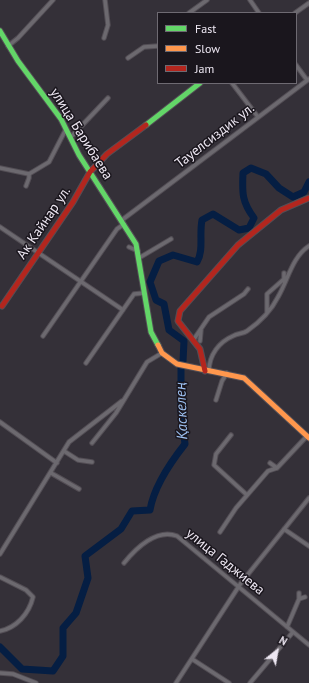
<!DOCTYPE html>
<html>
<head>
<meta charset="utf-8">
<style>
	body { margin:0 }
	#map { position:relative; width:309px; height:683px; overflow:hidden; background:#343038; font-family:"PT Sans",sans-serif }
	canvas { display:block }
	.legend { position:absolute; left:157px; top:12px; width:140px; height:72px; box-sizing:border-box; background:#1a161d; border:1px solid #6e6a72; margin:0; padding:5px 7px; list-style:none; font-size:12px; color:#ede7f2 }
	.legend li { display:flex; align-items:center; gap:8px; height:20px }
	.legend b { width:20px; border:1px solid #6e6a72 }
	.north { position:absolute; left:257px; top:631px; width:40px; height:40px; -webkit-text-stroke:3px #1a161d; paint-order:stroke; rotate:31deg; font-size:11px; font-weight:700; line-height:16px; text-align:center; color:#ede7f2 }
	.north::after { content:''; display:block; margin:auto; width:14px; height:18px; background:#ede7f2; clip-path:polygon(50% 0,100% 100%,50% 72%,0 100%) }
</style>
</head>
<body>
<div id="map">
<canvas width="309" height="683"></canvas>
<ul class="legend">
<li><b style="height:5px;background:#63d668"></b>Fast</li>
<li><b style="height:5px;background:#ff974d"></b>Slow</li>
<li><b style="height:5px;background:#b3261e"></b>Jam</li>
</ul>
<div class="north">N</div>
</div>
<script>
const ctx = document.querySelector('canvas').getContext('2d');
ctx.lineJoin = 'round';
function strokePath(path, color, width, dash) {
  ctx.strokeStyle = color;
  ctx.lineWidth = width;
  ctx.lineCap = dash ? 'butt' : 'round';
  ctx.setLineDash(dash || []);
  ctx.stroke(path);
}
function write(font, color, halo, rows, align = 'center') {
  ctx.font = font + ' "PT Sans",sans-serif';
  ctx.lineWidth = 3;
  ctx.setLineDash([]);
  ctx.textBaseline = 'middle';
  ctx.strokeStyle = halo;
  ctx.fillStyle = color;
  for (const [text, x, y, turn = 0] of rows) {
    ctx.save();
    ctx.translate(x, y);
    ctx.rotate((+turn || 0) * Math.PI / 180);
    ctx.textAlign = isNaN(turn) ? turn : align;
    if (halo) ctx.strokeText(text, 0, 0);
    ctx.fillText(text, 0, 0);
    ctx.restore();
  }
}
const river = new Path2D(`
	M183 361 184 341 169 330 164 304 156 300 150 282 159 261 173 255 197 262C204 250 199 235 202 220L213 214 239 230 249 228 254 218C242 202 242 193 243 173L251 168 266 174 279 188 293 197 304 192 309 182
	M0 647 22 669 53 671 63 656V628L76 613 88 578 85 556 121 529 132 511 150 510C154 486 170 463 185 444L181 411V367`);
const street = new Path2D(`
	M250 0 259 13
	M189 13 207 0
	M295 13 309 3
	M104 38 108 25 105 0
	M8 46 18 38 53 0
	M128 58 144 47 158 46
	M296 65 307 80
	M232 83 258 117
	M71 137 108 98
	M0 168 29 174 49 162 66 129
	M26 186 29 178V174
	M122 220 309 79
	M0 227 123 310
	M129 247 138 251
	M139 258 171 239
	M284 281V273
	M267 313V294L284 279
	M43 336 117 229 124 224
	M194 339 209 317 244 294 248 289
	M200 341 201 330
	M86 363 134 294 144 293
	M209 371C209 355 219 342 233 336 238 333 243 334 247 331 260 322 271 311 278 297 288 280 292 257 309 246
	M216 400 222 381 227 373
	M0 422 57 463
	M231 435 216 454 214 465 247 495
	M92 443 116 413 147 362 162 353
	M64 451 78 460 92 462
	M270 463 277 468
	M51 473 79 489
	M284 529 309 546
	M220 532 236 508 268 471 277 468 307 436
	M0 554 69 442 122 401
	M124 563C136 548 157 528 177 536L309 645
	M0 577 26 590 33 597C29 614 16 628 0 631
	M299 599 305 597
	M287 627 299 599V593
	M192 659 229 683
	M0 673 13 674 36 683
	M176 683 241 583 309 498
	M250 683 293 632`);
const fast = new Path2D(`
	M0 31 18 61 61 119 79 155 136 244 151 332 158 345
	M146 125 200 83`);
const slow = new Path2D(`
	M158 345 162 353 177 364 244 378 309 438`);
const jam = new Path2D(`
	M2 306 73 202 90 172 107 154 146 125
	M205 371 200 349 178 321 180 311 238 245 281 210 309 198`);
const streetNames = [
	["улица Барибаева",81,134,58],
	["Тауелсиздик ул.",215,136,-38],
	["Ак Кайнар ул.",44,223,-56],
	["улица Гаджиева",225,562,39]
];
const waterNames = [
	["Қаскелең",182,411,-92]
];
strokePath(river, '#051e43', 7);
strokePath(street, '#534e55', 5.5);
strokePath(fast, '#534e55', 7);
strokePath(slow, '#534e55', 7);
strokePath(jam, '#534e55', 7);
strokePath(street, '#6c696f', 3.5);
strokePath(fast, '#63d668', 5);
strokePath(slow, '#ff974d', 5);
strokePath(jam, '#b3261e', 5);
write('14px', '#ede7f2', '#1a161d', streetNames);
write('italic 15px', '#9dc0f1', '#1a161d', waterNames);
</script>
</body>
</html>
